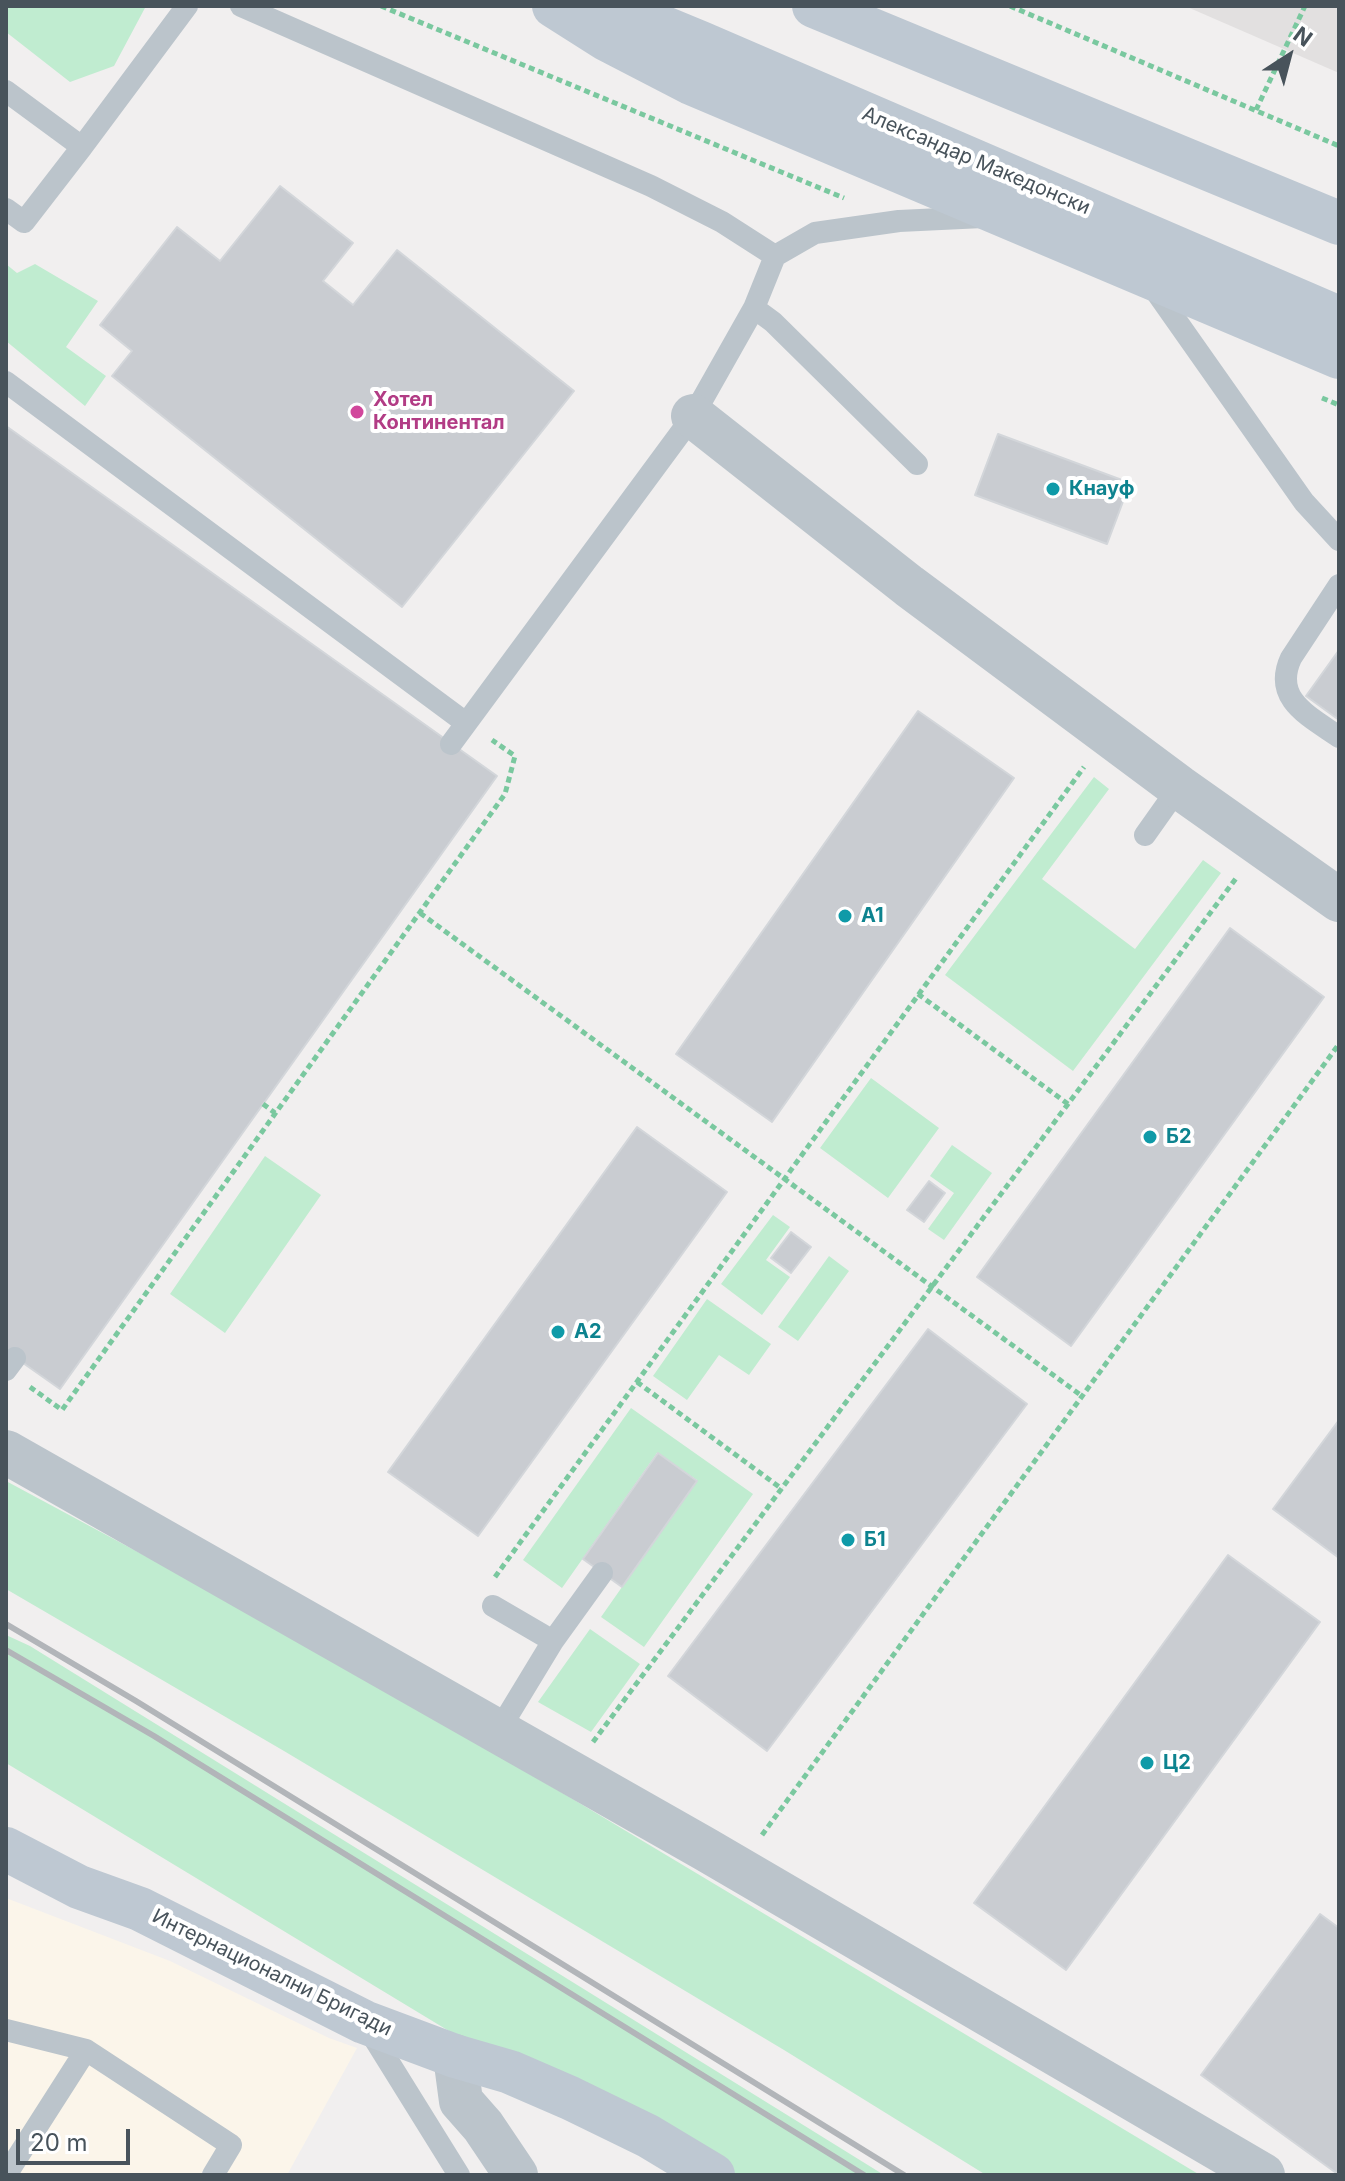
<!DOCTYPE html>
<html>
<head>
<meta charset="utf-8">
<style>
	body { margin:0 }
	#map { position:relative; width:1345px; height:2181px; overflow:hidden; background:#f1efef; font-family:Inter,sans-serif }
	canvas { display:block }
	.frame { position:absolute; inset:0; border:8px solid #48535b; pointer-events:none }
	.north { position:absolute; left:1249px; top:16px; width:80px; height:80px; -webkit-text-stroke:6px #fff; paint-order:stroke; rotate:36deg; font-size:22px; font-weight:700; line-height:32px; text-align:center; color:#48535b }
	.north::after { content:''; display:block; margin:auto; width:28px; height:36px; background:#48535b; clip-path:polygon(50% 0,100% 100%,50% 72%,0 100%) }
	.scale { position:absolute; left:16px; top:2129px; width:114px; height:36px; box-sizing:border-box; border:4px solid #48535b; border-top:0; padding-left:10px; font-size:24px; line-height:28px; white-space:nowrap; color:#48535b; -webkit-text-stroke:6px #fff; paint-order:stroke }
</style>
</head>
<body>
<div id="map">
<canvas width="1345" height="2181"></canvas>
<div class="frame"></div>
<div class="north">N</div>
<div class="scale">20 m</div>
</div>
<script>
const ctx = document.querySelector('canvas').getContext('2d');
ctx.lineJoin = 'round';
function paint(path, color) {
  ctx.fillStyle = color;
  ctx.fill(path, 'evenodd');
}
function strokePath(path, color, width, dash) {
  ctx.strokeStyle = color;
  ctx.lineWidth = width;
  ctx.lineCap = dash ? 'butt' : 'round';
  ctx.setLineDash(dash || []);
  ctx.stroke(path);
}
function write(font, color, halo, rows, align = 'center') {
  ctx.font = font + ' Inter,sans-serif';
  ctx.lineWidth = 8;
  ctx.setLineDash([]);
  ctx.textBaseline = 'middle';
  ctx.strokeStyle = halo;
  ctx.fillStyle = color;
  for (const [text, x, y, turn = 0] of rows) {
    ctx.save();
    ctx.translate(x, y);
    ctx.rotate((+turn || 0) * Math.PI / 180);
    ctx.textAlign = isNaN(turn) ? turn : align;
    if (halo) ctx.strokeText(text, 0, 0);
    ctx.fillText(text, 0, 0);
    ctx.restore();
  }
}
const commercial = new Path2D(`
	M6 1898 170 1961 329 2038 357 2048 287 2175H6Z`);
const education = new Path2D(`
	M1185 6H1339V73Z`);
const green = new Path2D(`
	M6 6H146L114 66 70 82 6 32Z
	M6 264 17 273 35 264 98 301 66 347 106 376 85 406 6 341Z
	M1094 777 1109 789 1042 879 1135 949 1203 860 1221 873 1073 1071 945 975Z
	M871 1078 939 1128 888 1198 820 1148Z
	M952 1145 992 1173 944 1240 928 1229 954 1193 930 1176Z
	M265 1156 321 1195 225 1333 170 1294Z
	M773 1215 790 1227 766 1260 790 1277 762 1315 721 1284Z
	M829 1256 849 1271 798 1341 778 1327Z
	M707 1299 771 1344 749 1375 719 1355 687 1400 653 1376Z
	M631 1408 753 1494 644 1647 601 1617 697 1480 657 1453 562 1588 523 1560Z
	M6 1481 229 1601 566 1795 1200 2175H986L784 2050 284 1751 6 1589Z
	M590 1629 640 1664 591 1732 538 1702Z
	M6 1635 30 1646 884 2175H737L706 2153 482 2051 6 1763Z`);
const building = new Path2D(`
	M280 186 353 243 323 281 353 305 397 250 574 391 402 607 112 376 132 351 100 325 177 227 220 261Z
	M6 426 497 776 60 1389 6 1351Z
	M998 434 1130 483 1107 544 975 495Z
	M1339 650V720L1306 696Z
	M918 711 1014 778 772 1122 676 1054Z
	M1230 928 1324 997 1071 1346 977 1277Z
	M637 1127 727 1192 478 1536 388 1472Z
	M929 1181 945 1193 924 1222 907 1210Z
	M791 1232 811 1247 791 1273 771 1258Z
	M928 1329 1027 1404 767 1751 668 1676Z
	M1339 1420V1558L1273 1509Z
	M658 1453 697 1481 622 1587 583 1559Z
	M1228 1555 1320 1622 1066 1970 974 1903Z
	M1320 1914 1339 1928V2175L1201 2075Z`);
const path = new Path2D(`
	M381 6 844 198
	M1010 6 1339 146
	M1256 110 1305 6
	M1322 398 1339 405
	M420 913 1082 1396
	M918 994 1068 1104
	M263 1104 275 1113
	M637 1382 782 1489
	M30 1387 62 1410 505 794 515 756 492 740
	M495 1577 1084 767
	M593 1742 1237 877
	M762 1835 1339 1044`);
const lane = new Path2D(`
	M241 6 651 186 722 222 775 256
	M6 91 82 147 187 6
	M6 209 24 222 82 147
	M1152 286 1304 502 1339 540
	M754 308 773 322 917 464
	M6 382 466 723
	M1339 585 1291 658C1272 699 1309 716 1339 737
	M451 744 693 416 754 308 775 256 815 233 899 221 983 217
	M1145 835 1179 787
	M6 1370 15 1358
	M493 1606 553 1641 499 1730
	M553 1641 602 1573
	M367 2027 459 2175
	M6 2030 86 2050 6 2175
	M86 2050 231 2145 213 2175`);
const street = new Path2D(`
	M693 416 909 586 1179 787 1339 900
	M6 1452 705 1849 1263 2175
	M455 2056 461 2101 483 2126 516 2175`);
const secondary = new Path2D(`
	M554 6 606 39 691 83 1339 357
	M611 6 701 43 1339 318
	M814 6 1339 223
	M6 1849 79 1887 140 1909 364 2022 455 2056 510 2072 570 2098 648 2136 713 2175`);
const rail = new Path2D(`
	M6 1624 136 1701 904 2175
	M6 1650 154 1736 864 2175`);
const markers = [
	[357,412,8,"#d1479c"],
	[1053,489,8,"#0f9aa8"],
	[845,916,8,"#0f9aa8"],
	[1150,1137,8,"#0f9aa8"],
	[558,1332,8,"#0f9aa8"],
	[848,1540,8,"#0f9aa8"],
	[1147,1763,8,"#0f9aa8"]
];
const streetNames = [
	["Александар Македонски",976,161,23],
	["Интернационални Бригади",272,1973,26]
];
const hotelNames = [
	["Хотел",373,400],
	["Континентал",373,423]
];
const cultureNames = [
	["Кнауф",1069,489],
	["А1",861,916],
	["Б2",1166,1137],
	["А2",574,1332],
	["Б1",864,1540],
	["Ц2",1163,1763]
];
paint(commercial, '#fbf5ea');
paint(education, '#e2e0e0');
paint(green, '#c0ecd0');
paint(building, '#c9ccd1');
strokePath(building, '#d3d6da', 2);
strokePath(path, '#7ac89f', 5, [6, 4]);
strokePath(lane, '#bbc4cb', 22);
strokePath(street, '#bbc4cb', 44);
strokePath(secondary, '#bec8d2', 44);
strokePath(rail, '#b2b5b9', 6);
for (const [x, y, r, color] of markers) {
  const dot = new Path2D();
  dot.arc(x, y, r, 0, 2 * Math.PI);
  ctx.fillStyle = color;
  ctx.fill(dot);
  strokePath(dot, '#fff', 3);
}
write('20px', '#48535b', '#fff', streetNames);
write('bold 20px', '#b23c85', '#fff', hotelNames, 'left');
write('bold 20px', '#0d838f', '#fff', cultureNames, 'left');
</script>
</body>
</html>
